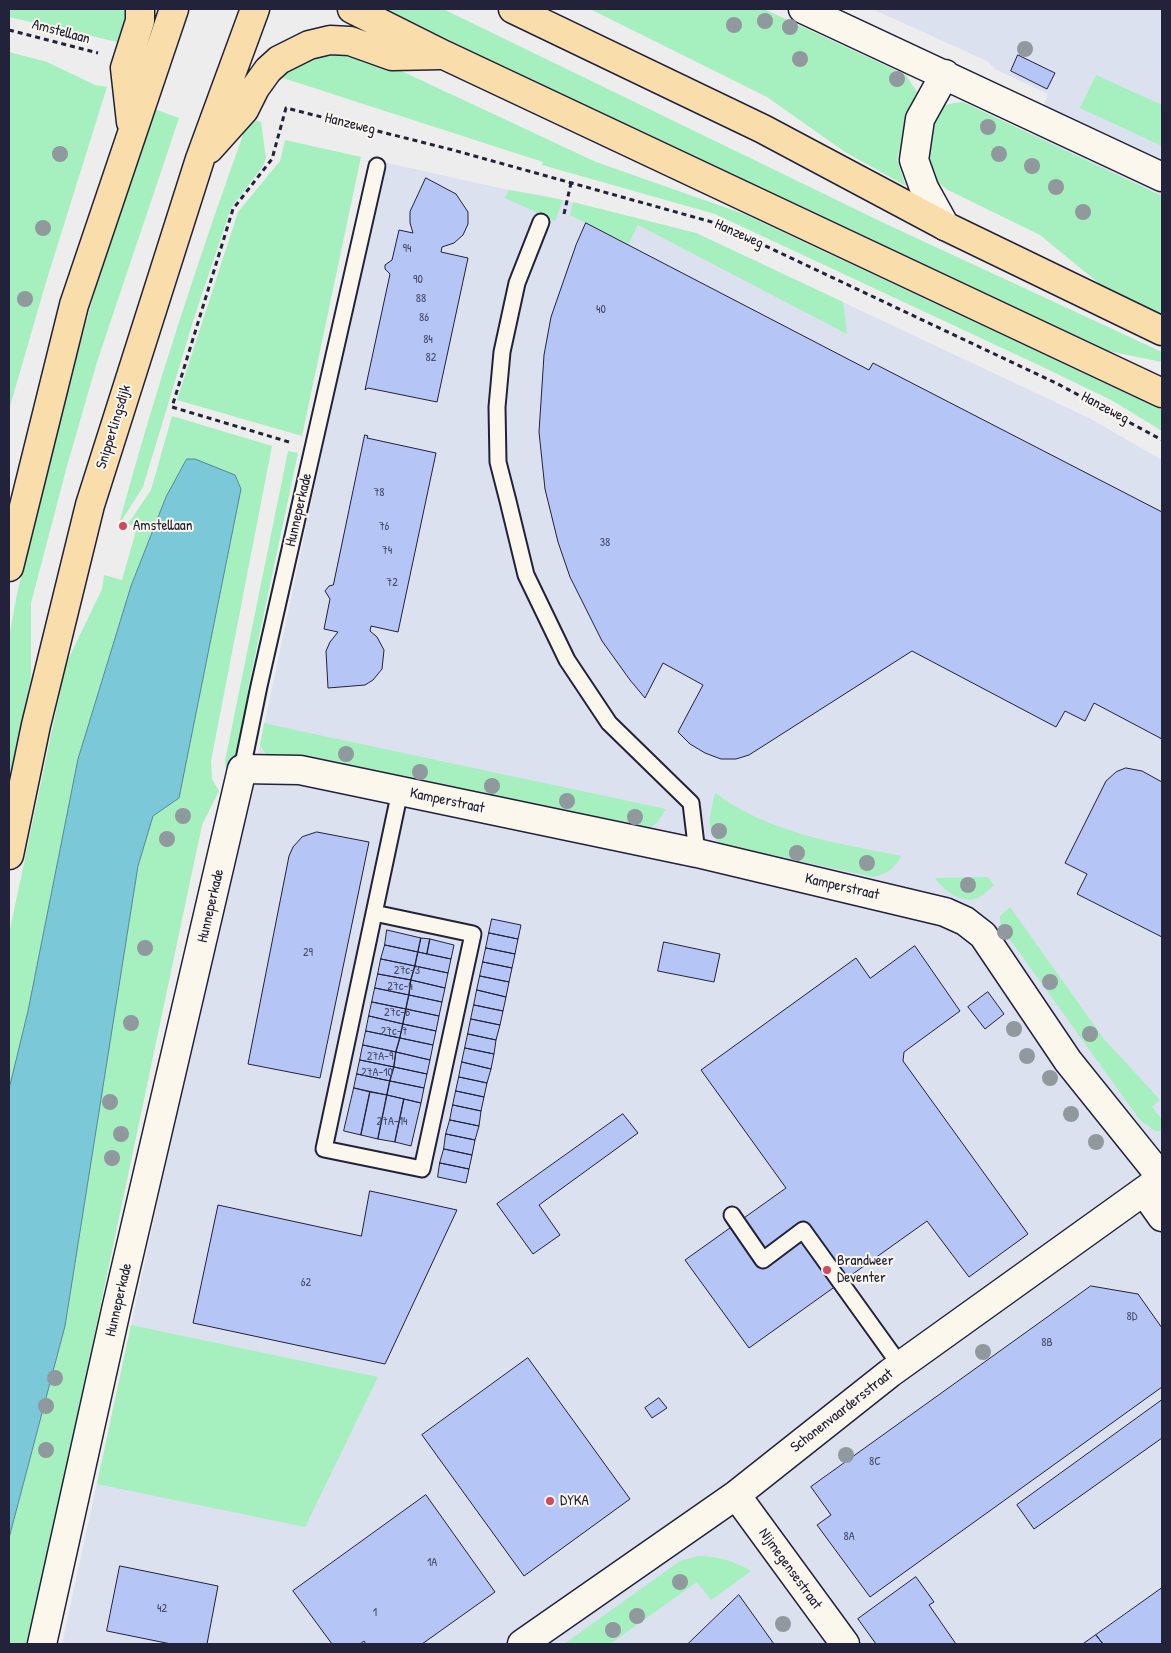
<!DOCTYPE html>
<html>
<head>
<meta charset="utf-8">
<style>
	body { margin:0 }
	#map { position:relative; width:1171px; height:1653px; overflow:hidden; background:#ededee; font-family:"Patrick Hand",sans-serif }
	canvas { display:block }
	.frame { position:absolute; inset:0; border:10px solid #22223b; pointer-events:none }
</style>
</head>
<body>
<div id="map">
<canvas width="1171" height="1653"></canvas>
<div class="frame"></div>
</div>
<script>
const ctx = document.querySelector('canvas').getContext('2d');
ctx.lineJoin = 'round';
function paint(path, color) {
  ctx.fillStyle = color;
  ctx.fill(path, 'evenodd');
}
function strokePath(path, color, width, dash) {
  ctx.strokeStyle = color;
  ctx.lineWidth = width;
  ctx.lineCap = dash ? 'butt' : 'round';
  ctx.setLineDash(dash || []);
  ctx.stroke(path);
}
function write(font, color, halo, rows, align = 'center') {
  ctx.font = font + ' "Patrick Hand",sans-serif';
  ctx.lineWidth = 4;
  ctx.setLineDash([]);
  ctx.textBaseline = 'middle';
  ctx.strokeStyle = halo;
  ctx.fillStyle = color;
  for (const [text, x, y, turn = 0] of rows) {
    ctx.save();
    ctx.translate(x, y);
    ctx.rotate((+turn || 0) * Math.PI / 180);
    ctx.textAlign = isNaN(turn) ? turn : align;
    if (halo) ctx.strokeText(text, 0, 0);
    ctx.fillText(text, 0, 0);
    ctx.restore();
  }
}
const built = new Path2D(`
	M872 9H1162V196L1033 135 1048 94 995 69 987 61Z
	M383 162 504 189 546 196 696 233 1089 418 1162 460V1644H62L237 836 260 745Z`);
const green = new Path2D(`
	M9 9H126V30L122 43 9 17Z
	M381 9H443L886 224 1162 352V362L1103 350Z
	M590 9H764L906 75 917 92 916 105 903 137 897 160 906 186 845 152 767 97Z
	M9 52 47 62 95 85 107 87 46 282 9 410Z
	M336 53H351L380 61 596 162 744 214 1162 410V431L1113 401 1045 368 715 214 542 165 543 162 283 78 270 87C286 65 309 57 336 53Z
	M1096 75 1162 105V146L1080 108Z
	M963 102 1162 196V314L1101 285 1040 235 948 190 932 178 923 136C935 113 935 104 963 102Z
	M154 109 179 118 97 362 67 466 31 603V678L9 780V637L17 594 58 422 106 252Z
	M249 118 261 122 266 158 263 166 231 208 194 318 143 487 122 520H120C157 384 201 251 249 118Z
	M285 140 361 157 302 436 177 400 238 212 280 161Z
	M509 190 563 200 555 221 505 198Z
	M573 202 696 233 843 302 847 334 638 225 628 245 570 215Z
	M172 416 272 446 211 761 212 779 219 791 202 825 29 1644H9V1538L65 1326 138 866 153 816 179 798 166 497 131 586 78 759 28 1011 9 1089V934L66 664 102 589 104 575 122 580 137 527 128 524 151 490Z
	M288 451 298 453 248 689 251 690 230 782 226 772 225 761Z
	M264 723 300 731 666 809 657 823 647 829 270 761 260 745Z
	M715 793C769 833 836 843 901 856 895 869 886 874 873 877L721 844C703 830 711 813 715 793Z
	M988 877 994 885C988 890 982 897 975 899 960 903 942 889 935 878Z
	M1010 907 1104 1039 1160 1100 1152 1107 1162 1120V1131H1155L1140 1120 1001 927 1000 916Z
	M131 1325 378 1377 305 1527 97 1484Z
	M698 1556C718 1556 734 1561 751 1571L711 1600 697 1582 610 1644H564L680 1561Z`);
const water = new Path2D(`
	M187 459H195L235 475 241 489 179 798 153 816 138 866 65 1326 9 1538V1089L28 1011 78 759 131 586 166 497Z`);
const building = new Path2D(`
	M1018 55 1055 73 1047 89 1011 71Z
	M426 178 456 194 468 212V224L463 235 454 243 442 247 441 252 468 258 437 402 368 388 365 390 390 274 385 269V265L392 260 399 230 413 233 410 223V212Z
	M586 223 869 370 873 363 1162 512V739L1094 703 1085 721 1065 711 1056 727 912 651 749 755 736 759H721L705 753 690 744 678 732 703 685 663 663 645 698 630 680 602 641 570 577 558 542 545 489 539 432 544 355 551 317 576 245Z
	M365 435 368 436 367 438 436 453 398 632 371 626 370 631 377 637 384 650 382 669 373 680 365 685 328 688 326 651 330 642 338 632 324 629 330 599 325 591 329 586 333 585Z
	M1126 768 1142 771 1162 782V937L1077 894 1087 874 1065 863 1106 781 1116 772Z
	M317 832 369 842 320 1078 248 1064 289 856 293 847 302 837Z
	M492 919 521 925 518 939 489 933Z
	M387 930 421 938 418 952 385 945Z
	M489 933 518 939 515 954 486 948Z
	M421 938 430 939 427 954 418 952Z
	M430 939 454 945 451 959 427 954Z
	M664 942 720 954 714 982 658 971Z
	M385 945 418 952 415 966 381 959Z
	M915 946 960 1011 904 1052 903 1061 1028 1234 969 1277 927 1221 749 1348 685 1260 786 1188 701 1070 856 958 870 978Z
	M486 948 515 954 512 968 483 962Z
	M418 952 451 959 448 973 415 966Z
	M381 959 415 966 411 980 378 974Z
	M483 962 512 968 509 982 480 976Z
	M415 966 448 973 445 988 411 980Z
	M378 974 411 980 409 995 375 988Z
	M480 976 509 982 506 997 477 990Z
	M411 980 445 988 442 1002 409 995Z
	M375 988 409 995 406 1009 372 1002Z
	M477 990 506 997 503 1011 474 1005Z
	M988 992 1004 1014 985 1029 968 1007Z
	M409 995 442 1002 439 1016 406 1009Z
	M372 1002 406 1009 403 1024 369 1016Z
	M474 1005 503 1011 500 1025 471 1019Z
	M406 1009 439 1016 436 1031 403 1024Z
	M369 1016 403 1024 400 1038 366 1031Z
	M471 1019 500 1025 496 1040 468 1034Z
	M403 1024 436 1031 433 1045 400 1038Z
	M366 1031 400 1038 396 1052 363 1045Z
	M468 1034 496 1040 494 1054 465 1048Z
	M400 1038 433 1045 430 1060 396 1052Z
	M363 1045 396 1052 394 1067 360 1060Z
	M465 1048 494 1054 491 1069 462 1062Z
	M396 1052 430 1060 427 1074 394 1067Z
	M360 1060 394 1067 390 1081 357 1074Z
	M462 1062 491 1069 487 1083 459 1077Z
	M394 1067 427 1074 424 1088 390 1081Z
	M357 1074 390 1081 387 1095 354 1088Z
	M459 1077 487 1083 484 1097 456 1091Z
	M390 1081 424 1088 421 1103 387 1095Z
	M354 1088 370 1092 361 1135 344 1131Z
	M456 1091 484 1097 481 1111 453 1105Z
	M370 1092 387 1095 378 1139 361 1135Z
	M387 1095 404 1099 395 1142 378 1139Z
	M404 1099 421 1103 411 1146 395 1142Z
	M453 1105 481 1111 479 1126 450 1120Z
	M623 1114 638 1133 539 1205 560 1235 533 1254 497 1204Z
	M450 1120 479 1126 475 1140 446 1134Z
	M446 1134 475 1140 472 1155 444 1149Z
	M444 1149 472 1155 469 1169 440 1163Z
	M440 1163 469 1169 466 1183 438 1177Z
	M370 1191 457 1210 385 1364 193 1323 218 1205 361 1236Z
	M1091 1286 1138 1294 1162 1328V1387L870 1597 817 1525 831 1515 811 1487Z
	M528 1358 630 1499 524 1576 422 1435Z
	M659 1398 667 1408 652 1418 645 1408Z
	M1162 1400V1438L1034 1529 1017 1505Z
	M426 1495 495 1592 422 1644H366L364 1641 360 1644H332L293 1591Z
	M120 1566 218 1586 207 1644H171L107 1631Z
	M916 1577 934 1602 929 1605 956 1644H876L858 1619Z
	M1162 1588V1644H1103L1096 1635Z
	M739 1595 774 1644H688Z
	M1096 1635 1103 1644H1083Z`);
const path = new Path2D(`
	M9 30 98 53
	M564 214 571 183
	M289 442 172 407 233 209 272 159 286 108 453 150 719 224 1058 384 1162 440`);
const service = new Path2D(`
	M541 222 517 283 502 352 497 407 498 462 508 501 526 575 567 660 609 723 691 803 697 853
	M242 769 259 686 377 166
	M374 913 473 934 422 1169 324 1149 400 791
	M732 1215 763 1260 803 1230 900 1365`);
const minor = new Path2D(`
	M803 9 1162 177
	M945 74 920 119 914 160 924 188 945 226
	M1145 1193 1162 1217
	M736 1495 845 1644
	M42 1644 116 1310 242 769 300 770 697 853 945 912 965 921 983 935 1068 1061 1162 1178 890 1373 736 1495 522 1644`);
const primary = new Path2D(`
	M352 9 444 55 1162 393
	M513 9 763 129 945 226 1162 331
	M131 122 125 68 140 21V9
	M209 149 244 110 255 88 268 70 279 60 309 45 330 40 350 41 392 56 440 55
	M9 567 74 305 174 9
	M9 855 36 725 90 505 200 159 255 9`);
const trees = [
	[765,21],
	[734,25],
	[790,27],
	[1025,49],
	[800,59],
	[897,79],
	[988,127],
	[60,154],
	[999,154],
	[1032,166],
	[1056,187],
	[1083,212],
	[43,228],
	[25,299],
	[346,754],
	[420,772],
	[492,786],
	[567,801],
	[183,816],
	[635,817],
	[719,831],
	[167,839],
	[797,853],
	[867,863],
	[968,885],
	[1005,932],
	[145,948],
	[1050,982],
	[131,1023],
	[1014,1029],
	[1090,1034],
	[1027,1056],
	[1050,1078],
	[110,1102],
	[1071,1114],
	[121,1134],
	[1096,1142],
	[112,1158],
	[983,1352],
	[55,1378],
	[46,1406],
	[46,1450],
	[846,1455],
	[680,1582],
	[637,1616],
	[783,1624],
	[613,1630]
];
const markers = [
	[123,526,5,"#d1495b"],
	[827,1270,5,"#d1495b"],
	[550,1501,5,"#d1495b"]
];
const numberNames = [
	["94",407,249],
	["90",418,280],
	["88",421,299],
	["40",601,310],
	["86",424,318],
	["84",428,340],
	["82",431,358],
	["78",379,493],
	["76",384,527],
	["38",605,543],
	["74",387,551],
	["72",392,583],
	["29",308,953],
	["27c-3",407,971],
	["27c-4",400,987],
	["27c-6",397,1013],
	["27c-7",394,1032],
	["27A-9",380,1057],
	["27A-10",377,1073],
	["27A-14",392,1122],
	["62",306,1283],
	["8D",1132,1317],
	["8B",1047,1343],
	["8C",875,1462],
	["8A",849,1537],
	["1A",432,1563],
	["42",162,1609],
	["1",375,1613]
];
const streetNames = [
	["Amstellaan",61,32,15],
	["Hanzeweg",350,124,14],
	["Hanzeweg",739,234,24],
	["Hanzeweg",1105,408,28],
	["Snipperlingsdijk",114,427,-73],
	["Hunneperkade",299,510,-77],
	["Kamperstraat",447,801,12],
	["Kamperstraat",842,887,13],
	["Hunneperkade",211,906,-77],
	["Hunneperkade",119,1300,-77],
	["Schonenvaardersstraat",842,1411,-38],
	["Nijmegensestraat",790,1569,54]
];
const poiNames = [
	["Amstellaan",133,526],
	["Brandweer",837,1261],
	["Deventer",837,1278],
	["DYKA",560,1501]
];
paint(built, '#dce1f0');
paint(green, '#a6efbe');
paint(water, '#7ac8d8');
strokePath(water, '#578699', 1);
paint(building, '#b5c5f5');
strokePath(building, '#22223b', 1);
strokePath(service, '#22223b', 19);
strokePath(minor, '#22223b', 31);
strokePath(primary, '#22223b', 31);
strokePath(path, '#22223b', 3, [5, 4]);
strokePath(service, '#fbf7ec', 15);
strokePath(minor, '#fbf7ec', 28);
strokePath(primary, '#f9deab', 28);
ctx.fillStyle = '#90999e';
for (const [x, y] of trees) {
  ctx.beginPath();
  ctx.arc(x, y, 8, 0, 2 * Math.PI);
  ctx.fill();
}
for (const [x, y, r, color] of markers) {
  const dot = new Path2D();
  dot.arc(x, y, r, 0, 2 * Math.PI);
  ctx.fillStyle = color;
  ctx.fill(dot);
  strokePath(dot, '#fbf7ec', 2);
}
write('12px', '#474b6a', null, numberNames);
write('15px', '#22223b', '#fbf7ec', streetNames);
write('15px', '#22223b', '#fbf7ec', poiNames, 'left');
</script>
</body>
</html>
